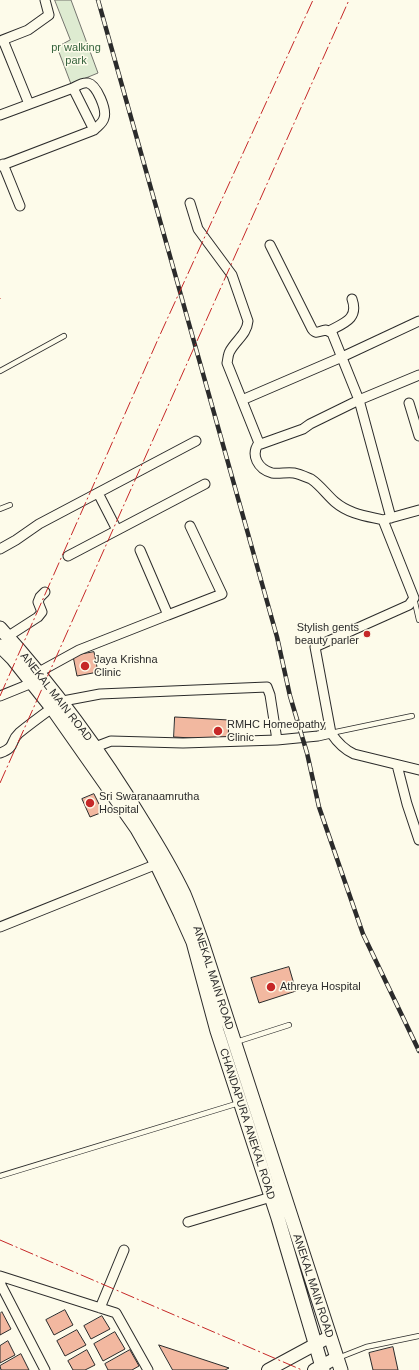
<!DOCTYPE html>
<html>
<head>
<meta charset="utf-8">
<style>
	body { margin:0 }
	canvas { display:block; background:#fdfbea }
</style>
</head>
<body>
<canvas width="419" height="1370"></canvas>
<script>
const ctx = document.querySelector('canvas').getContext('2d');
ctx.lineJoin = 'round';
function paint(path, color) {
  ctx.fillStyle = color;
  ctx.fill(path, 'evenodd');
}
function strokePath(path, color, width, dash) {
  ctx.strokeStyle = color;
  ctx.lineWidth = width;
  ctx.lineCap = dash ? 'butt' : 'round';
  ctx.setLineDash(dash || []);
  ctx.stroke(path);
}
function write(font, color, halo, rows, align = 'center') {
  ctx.font = font + ' Arial,sans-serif';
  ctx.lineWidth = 3;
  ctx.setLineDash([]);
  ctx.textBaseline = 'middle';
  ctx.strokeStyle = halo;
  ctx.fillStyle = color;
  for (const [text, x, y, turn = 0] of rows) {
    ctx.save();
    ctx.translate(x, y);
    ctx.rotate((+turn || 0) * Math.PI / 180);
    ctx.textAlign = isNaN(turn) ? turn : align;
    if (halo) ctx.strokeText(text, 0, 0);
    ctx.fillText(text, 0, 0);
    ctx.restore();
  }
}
const green = new Path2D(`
	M55 0H71L98 73 71 84 57 47 70 40Z`);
const building = new Path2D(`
	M94 652 98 672 77 676 73 656Z
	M175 717 229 720 228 740 174 737Z
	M94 794 103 812 90 817 82 799Z
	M289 967 296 991 259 1003 251 978Z
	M65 1310 73 1325 54 1335 46 1320Z
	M2 1312 11 1329 0 1335V1314Z
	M102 1316 110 1329 91 1339 84 1326Z
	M77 1330 86 1345 65 1356 57 1341Z
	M115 1332 125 1349 103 1361 94 1344Z
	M8 1341 15 1355 0 1363V1346Z
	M159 1345 229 1368 225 1370H173Z
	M393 1347 398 1370H373L369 1353Z
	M87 1350 95 1365 85 1370H73L68 1361Z
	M130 1350 139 1366 132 1370H108L105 1364Z
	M21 1354 29 1370H1L0 1366Z`);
const service = new Path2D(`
	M0 371 64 336
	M0 509 10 505
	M414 598 419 620
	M331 733 412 716
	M236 1042 289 1025
	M0 1176 239 1103
	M338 1358 366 1347 419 1336`);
const minor = new Path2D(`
	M3 40 29 104
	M0 41 28 30 49 15 45 0
	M73 88C77 86 82 82 88 83 97 85 107 110 104 118 103 123 98 126 94 130
	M0 115 73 88 94 130 0 166
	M3 164 20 206
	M190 203 198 229 232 275 248 321C247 334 236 340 230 351 228 354 228 359 227 363L259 443 261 444 303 429 310 424 359 400 419 375
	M270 245 312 329C316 335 319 331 326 330L332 333 359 400 391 518
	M329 331C344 323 359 319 352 299
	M242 400 342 357 419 321
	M409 403 419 436
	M259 443C250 455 258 469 272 473 279 474 287 472 294 473 299 474 306 477 311 479 320 485 327 495 335 502 349 514 366 516 383 520
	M98 493 117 530
	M0 549 16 540 39 524 196 441
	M68 556 205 484
	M168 615 222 594 190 526
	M7 637 38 617 42 612 38 602 40 597 45 592
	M39 672 79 650 168 615 140 550
	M0 696 32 683
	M63 701 100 694 267 687 270 695 277 740
	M331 733C337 742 343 749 354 754L419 770
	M90 749 111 741 183 743 277 740 318 736 331 733 315 647 409 605 414 598 383 520 419 510
	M0 753C17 747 9 742 19 733 30 724 41 716 52 708
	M397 765 407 804 419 840
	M0 927 157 864
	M188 1222 271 1197
	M100 1308 124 1250
	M45 1370 1 1285 0 1276 116 1313 148 1370`);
const tertiary = new Path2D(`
	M268 1370 329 1337
	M314 1370 336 1358`);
const secondary = new Path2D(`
	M0 628C55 689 100 750 142 820 157 844 172 869 184 894 191 911 197 928 203 945L341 1370
	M0 646 13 659 52 708 137 829 153 857 180 913 193 942 217 1031 278 1218 323 1370`);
const rail = new Path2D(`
	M98 0 277 637 290 696 307 753 319 807 363 934 419 1051`);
const power = new Path2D(`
	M0 299V298
	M0 696 159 337 313 0
	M0 783 349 0
	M0 1240 302 1370`);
const markers = [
	[367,634,4,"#c62828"],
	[85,666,5,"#c62828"],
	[218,731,5,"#c62828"],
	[90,803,5,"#c62828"],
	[271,987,5,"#c62828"]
];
const parkNames = [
	["pr walking",76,48],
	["park",76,61]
];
const poiNames = [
	["Stylish gents",359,628,"right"],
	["beauty parler",359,641,"right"],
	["Jaya Krishna",94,660],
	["Clinic",94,673],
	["RMHC Homeopathy",227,725],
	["Clinic",227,738],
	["Sri Swaranaamrutha",99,797],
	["Hospital",99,810],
	["Athreya Hospital",280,987]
];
const streetNames = [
	["ANEKAL MAIN ROAD",56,697,52],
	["ANEKAL MAIN ROAD",213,978,72],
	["CHANDAPURA ANEKAL ROAD",247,1124,72],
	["ANEKAL MAIN ROAD",313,1286,72]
];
paint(green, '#deebd1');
strokePath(green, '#74746e', 1);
paint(building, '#f2b8a0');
strokePath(building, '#2b2b2b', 1);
strokePath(service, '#2b2b2b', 6);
strokePath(minor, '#2b2b2b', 11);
strokePath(tertiary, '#2b2b2b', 14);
strokePath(secondary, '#2b2b2b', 15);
strokePath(service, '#fdfbea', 4.5);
strokePath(minor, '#fdfbea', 9);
strokePath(tertiary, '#fdfbea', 12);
strokePath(secondary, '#fdfbea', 13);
strokePath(rail, '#2b2b2b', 4.5);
strokePath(rail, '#fdfbea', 3, [9]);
strokePath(power, '#c62828', 1, [14, 3, 2, 3]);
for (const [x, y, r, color] of markers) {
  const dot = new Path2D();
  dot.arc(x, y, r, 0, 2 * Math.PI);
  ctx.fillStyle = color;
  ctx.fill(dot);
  strokePath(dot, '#fdfbea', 1.5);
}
write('11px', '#34623c', '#fdfbea', parkNames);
write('11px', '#2b2b2b', '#fdfbea', poiNames, 'left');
write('11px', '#2b2b2b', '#fdfbea', streetNames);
</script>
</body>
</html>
